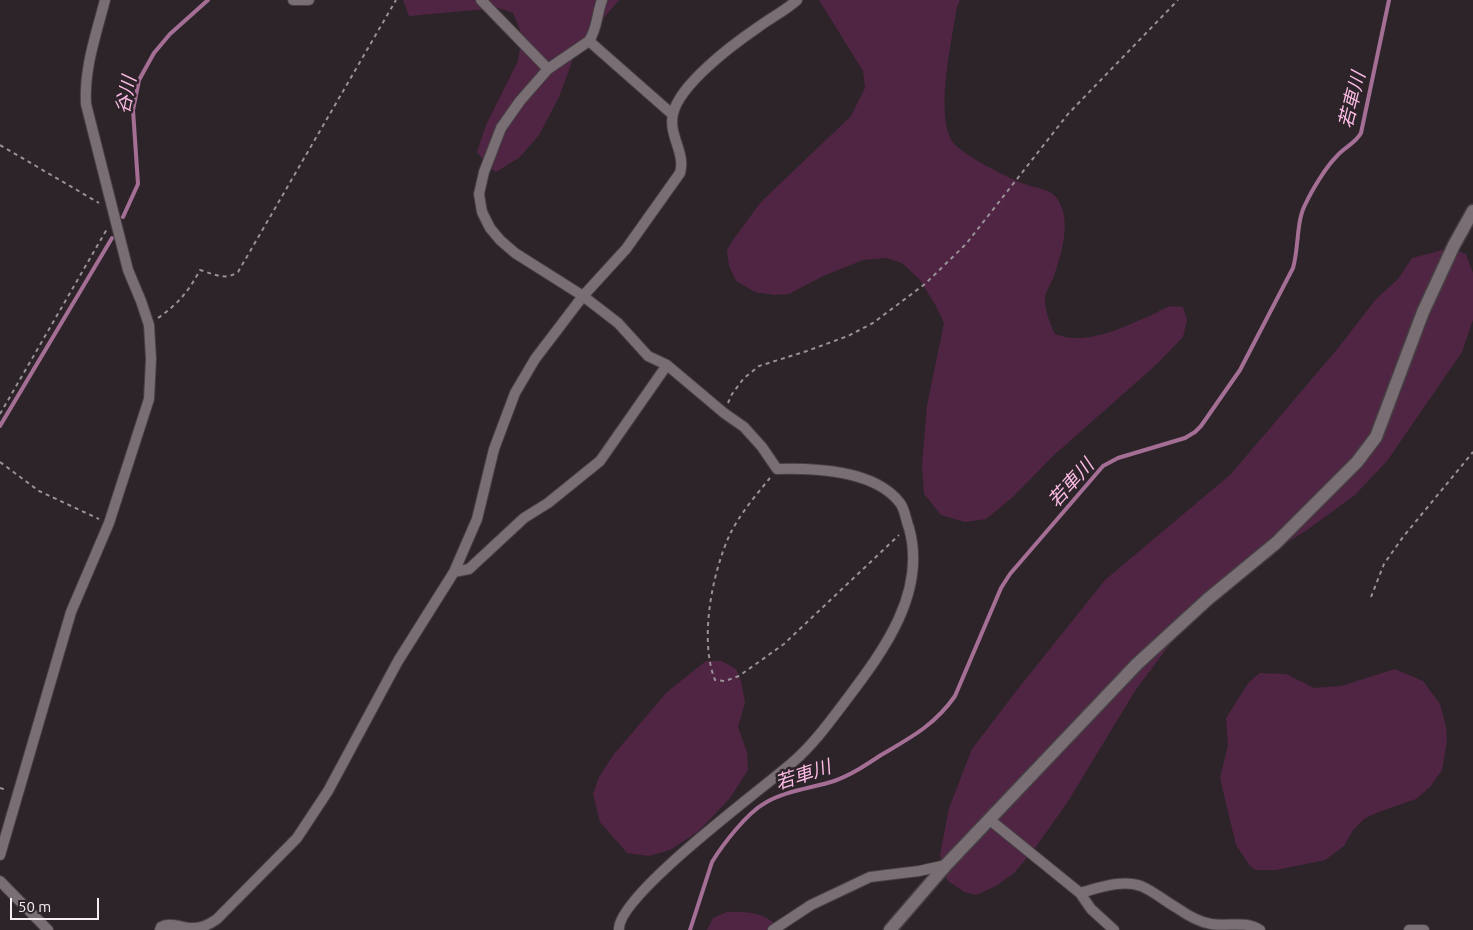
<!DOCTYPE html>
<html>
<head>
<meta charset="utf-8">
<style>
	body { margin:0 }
	#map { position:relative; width:1473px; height:930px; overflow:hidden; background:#2c2429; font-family:Ubuntu,sans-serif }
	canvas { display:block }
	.scale { position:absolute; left:10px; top:898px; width:89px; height:22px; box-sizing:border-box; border:2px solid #f5eff2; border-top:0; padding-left:6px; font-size:15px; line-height:18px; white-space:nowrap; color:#f5eff2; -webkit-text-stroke:4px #2c2429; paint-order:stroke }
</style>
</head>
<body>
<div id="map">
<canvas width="1473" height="930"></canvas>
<div class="scale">50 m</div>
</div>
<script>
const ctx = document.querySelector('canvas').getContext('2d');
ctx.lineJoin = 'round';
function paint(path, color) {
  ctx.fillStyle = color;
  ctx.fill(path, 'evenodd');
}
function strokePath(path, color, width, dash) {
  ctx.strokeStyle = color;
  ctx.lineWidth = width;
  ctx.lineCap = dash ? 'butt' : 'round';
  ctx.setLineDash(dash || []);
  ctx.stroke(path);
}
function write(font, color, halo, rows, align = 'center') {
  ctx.font = font + ' Ubuntu,"Noto Sans JP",sans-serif';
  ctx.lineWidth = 5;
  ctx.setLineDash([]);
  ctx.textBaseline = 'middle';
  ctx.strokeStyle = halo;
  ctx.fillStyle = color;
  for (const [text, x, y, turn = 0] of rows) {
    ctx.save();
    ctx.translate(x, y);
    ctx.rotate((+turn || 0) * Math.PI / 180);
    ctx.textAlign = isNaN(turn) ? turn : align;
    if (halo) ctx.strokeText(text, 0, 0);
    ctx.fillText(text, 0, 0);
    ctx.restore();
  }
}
const green = new Path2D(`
	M403 0H619L576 51 559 97 539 135 520 157 496 172 490 168 477 152 486 125 518 61 522 35 513 13 498 8 409 16Z
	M819 0H960L957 7C952 40 935 113 952 141 961 155 1012 180 1027 185 1041 189 1056 190 1061 206 1070 227 1061 255 1054 276 1051 283 1046 291 1045 297 1044 309 1050 324 1055 334 1085 346 1119 329 1147 317 1165 310 1163 304 1183 307L1187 320 1183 337 1157 364 1053 456 1013 497 986 519 965 522 941 515 924 494 922 465 927 405 944 323 936 306 920 280 902 263 887 258 863 260 823 276 789 294 775 295 755 292 736 281 729 266 727 250 735 237 761 202 851 116 865 88 863 71Z
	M1450 248 1466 254 1473 273V320L1462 352 1387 461 1355 495 1307 530 1267 555 1182 628 1135 691 1067 803 1035 848 1014 873 996 886 976 895 964 892 947 880 940 855 949 808 972 749 1017 690 1105 580 1231 474 1339 347 1376 299 1398 279 1412 258Z
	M706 661H722L736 669 741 681 745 702 738 727 747 752 748 770 730 798 699 831 670 850 649 856 627 853 600 822 593 794 599 777 614 754 667 692Z
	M1395 669 1423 681 1440 704 1446 727 1447 740 1442 770 1430 787 1416 799 1376 813 1364 819 1353 830 1344 846 1325 860 1276 870H1256L1250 866 1236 845 1220 778 1228 745 1226 718 1249 682 1260 673 1286 674 1314 688 1341 686Z
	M727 912C747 911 768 913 781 930H707L713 918Z`);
const stream = new Path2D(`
	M123 217 138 184 133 110 139 80 154 53 170 34 208 0
	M0 426 112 238
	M690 930 712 862C723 844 747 813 765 803 785 791 812 788 834 781 851 775 866 765 881 755 910 738 935 725 955 696L1001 588 1010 574 1103 466 1118 458 1185 438 1195 432 1201 426 1240 370 1293 268C1299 248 1296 220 1306 203 1312 190 1326 167 1336 157 1344 147 1355 144 1361 133L1389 0`);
const path = new Path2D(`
	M0 145 99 203
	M158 318C179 303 188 292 200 270 214 274 225 281 238 272L396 0
	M728 403 732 394 744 378 759 366 807 351 848 336 873 323 925 284 966 244 1068 114 1178 0
	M0 414 107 229
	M0 462 39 491 99 519
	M770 478C756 495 740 514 730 534 712 573 699 640 715 680L725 681 739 676 784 644 899 535
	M1371 597 1384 564 1403 537 1473 452
	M0 788 7 790`);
const minor = new Path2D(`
	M293 0H309
	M481 0 548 69
	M602 0C597 13 597 30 589 41L548 69 520 101 501 128 484 172 479 194 482 212 490 228 500 240 515 253 583 296 618 323 648 356 667 365 724 413 744 427 762 447 777 469C815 468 875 470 900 503 905 509 906 521 909 528 927 592 884 650 847 699 831 720 814 744 793 762 764 788 616 896 619 930
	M589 41 672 114
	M454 572 469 569 524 518 548 503 600 461 667 365
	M990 820 1080 893 1091 909 1114 930
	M0 855 71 612 109 523 149 399 151 359 149 325 141 301 128 270 86 104C84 68 96 35 105 0
	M0 881 48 930
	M1080 893C1098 888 1122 879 1141 886 1153 891 1165 901 1177 908 1187 915 1198 922 1211 924 1227 927 1245 920 1260 930
	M160 930 161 927C171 921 183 929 194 928 203 928 210 924 217 919L297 838 328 791 398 661 454 572 477 519 494 449 515 393 535 359 583 296 626 249 680 173C686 153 668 135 673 114 679 85 732 45 757 28 770 18 785 11 797 0
	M773 930 811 905 870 877 919 871 946 865
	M1409 930H1424`);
const tertiary = new Path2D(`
	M890 930 946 865 1137 664 1208 599 1276 543 1357 462 1376 437 1423 312 1454 245 1473 211`);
const waterNames = [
	["谷川",126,95,-79],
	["若車川",1352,100,-76],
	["若車川",1071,483,-48],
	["若車川",803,775,-18]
];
paint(green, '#502543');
strokePath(stream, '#a56f95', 4);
strokePath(minor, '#463f43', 12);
strokePath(tertiary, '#463f43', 15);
strokePath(path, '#989195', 2, [4, 4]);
strokePath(minor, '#786e74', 10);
strokePath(tertiary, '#786e74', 12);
write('italic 19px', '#fbbbe4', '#2c2429', waterNames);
</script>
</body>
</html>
